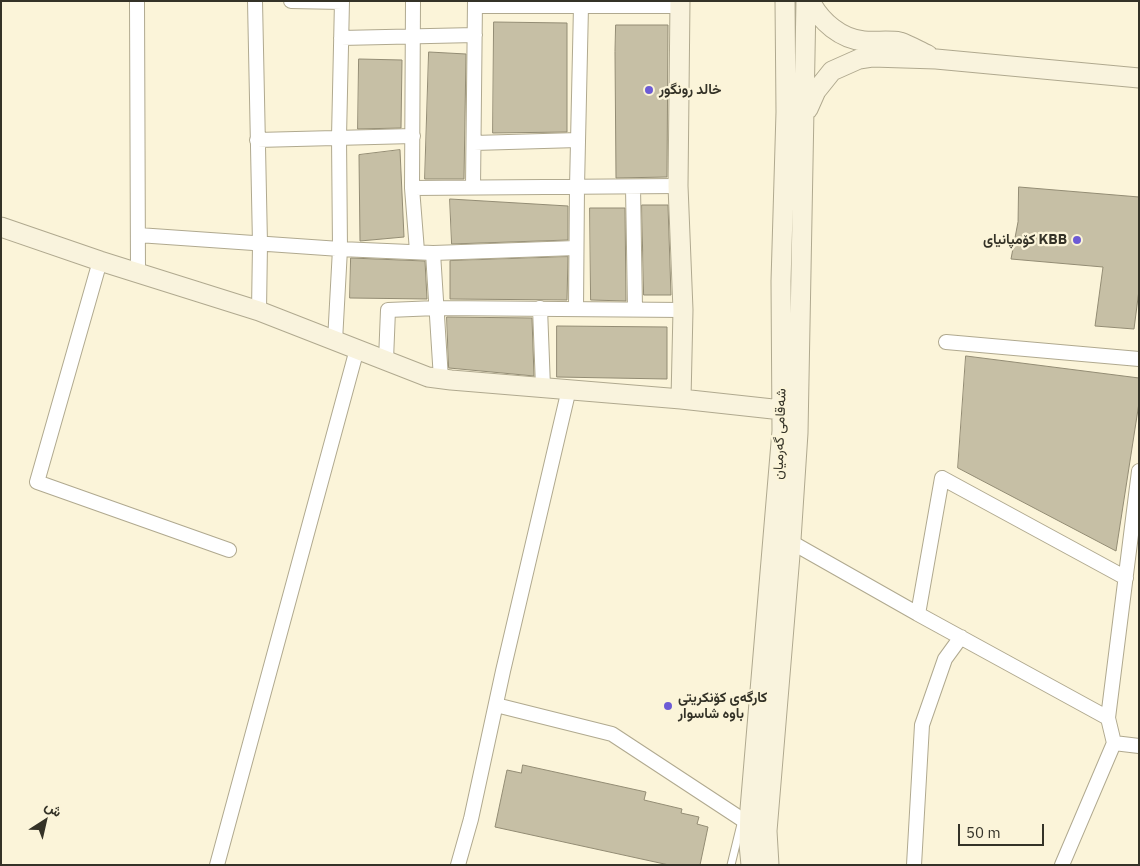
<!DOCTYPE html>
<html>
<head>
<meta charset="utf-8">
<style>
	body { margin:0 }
	#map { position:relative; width:1140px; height:866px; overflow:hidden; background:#fbf4d9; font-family:"IBM Plex Sans",Vazirmatn,sans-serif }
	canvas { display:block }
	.frame { position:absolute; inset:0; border:2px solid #343227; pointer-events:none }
	.north { position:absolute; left:20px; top:796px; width:50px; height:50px; -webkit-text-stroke:4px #fbf4d9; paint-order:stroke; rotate:35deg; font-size:14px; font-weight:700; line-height:20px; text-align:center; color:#343227 }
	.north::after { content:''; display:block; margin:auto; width:18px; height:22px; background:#343227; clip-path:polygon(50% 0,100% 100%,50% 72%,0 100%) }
	.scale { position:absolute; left:958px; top:824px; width:86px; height:22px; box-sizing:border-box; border:2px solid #343227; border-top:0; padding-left:6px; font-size:15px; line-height:18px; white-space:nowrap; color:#343227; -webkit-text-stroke:4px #fbf4d9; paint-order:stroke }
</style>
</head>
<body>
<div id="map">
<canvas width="1140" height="866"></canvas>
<div class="frame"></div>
<div class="north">ش</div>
<div class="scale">50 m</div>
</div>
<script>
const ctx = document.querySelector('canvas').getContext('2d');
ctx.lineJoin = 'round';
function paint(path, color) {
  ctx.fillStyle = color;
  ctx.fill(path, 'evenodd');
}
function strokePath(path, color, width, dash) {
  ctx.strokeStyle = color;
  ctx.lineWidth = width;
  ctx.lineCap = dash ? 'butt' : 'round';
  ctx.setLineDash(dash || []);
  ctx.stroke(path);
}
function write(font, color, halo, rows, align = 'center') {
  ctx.font = font + ' "IBM Plex Sans",Vazirmatn,sans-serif';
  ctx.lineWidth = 4.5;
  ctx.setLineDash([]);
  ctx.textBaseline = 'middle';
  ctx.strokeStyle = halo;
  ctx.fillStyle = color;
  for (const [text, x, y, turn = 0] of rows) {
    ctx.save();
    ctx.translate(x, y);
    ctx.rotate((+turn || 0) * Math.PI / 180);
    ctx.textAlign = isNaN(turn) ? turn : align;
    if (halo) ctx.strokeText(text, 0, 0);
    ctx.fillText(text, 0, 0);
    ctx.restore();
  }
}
const building = new Path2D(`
	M494 22 567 23V132L493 133Z
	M616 25H668L667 177 616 178 615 52Z
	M429 52 466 54 464 179H425Z
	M359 59 402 60 401 128 358 129Z
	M400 150 404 237 360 241 359 155Z
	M1019 187 1139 197V290L1134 329 1095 326 1103 267 1011 259 1018 222Z
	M450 199 568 206V240L452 244Z
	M642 205H668L671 295H644Z
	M590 208H625L626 301 591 300Z
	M568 257 567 300 450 299V261Z
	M351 258 425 261 427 299 350 298Z
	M447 317 532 318 534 376 449 368Z
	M557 326 667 327V379L557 377Z
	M966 356 1139 378V403L1116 551 958 468Z
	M523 765 646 792 644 800 682 809 681 813 699 817 697 824 708 827 700 865H669L495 827 507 770 521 773Z`);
const lane = new Path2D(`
	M731 865 742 820`);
const street = new Path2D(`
	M137 1 138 273
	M255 1 260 244 259 311
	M291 1 342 2
	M413 1 412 188 417 251
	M475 6H680
	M341 38 475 35
	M257 140 413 136
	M474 143 578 140
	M473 187 475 1
	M633 187 635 309
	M412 188 678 186
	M138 235 340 249 433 253 441 379
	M433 253 576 248
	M100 261 37 482 229 550
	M540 308 543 387
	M576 309 577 187 581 6
	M335 341 340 249 339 137 342 1
	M946 342 1139 359
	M386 360 388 310 437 308 683 310
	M791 542 918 614
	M496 705 612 734 749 824
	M1108 718 918 614 942 478 1126 578
	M1114 743 1139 746
	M217 865 357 349
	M458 865 471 819 503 671 569 389
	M914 865 922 725 945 659 961 637
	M1062 865 1114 743 1108 718 1139 471`);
const secondary = new Path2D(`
	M810 1C821 22 841 39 864 41 876 42 889 40 900 42 909 45 919 51 928 55
	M808 109 816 91 832 71 859 59 872 57 936 59 1139 78
	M1 227 100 261 259 311 428 377 451 380 681 399 683 310 678 186 680 1
	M681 399 782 410
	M751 865 749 844 750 809 782 431 781 281 786 112 785 1
	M769 865 767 831 790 555 798 433 806 1`);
const markers = [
	[649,90,5,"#6d5bd5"],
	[1077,240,5,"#6d5bd5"],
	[668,706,5,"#6d5bd5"]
];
const poiNames = [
	["خالد رونگور",659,90],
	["کۆمپانیای KBB",1067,240,"right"],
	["کارگەی کۆنکریتی",678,698],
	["باوە شاسوار",678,714]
];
const streetNames = [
	["شەقامی گەرمیان",780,434,-88]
];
paint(building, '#c6bfa5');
strokePath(building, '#938c74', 1);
strokePath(lane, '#b0a98f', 9);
strokePath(street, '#b0a98f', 16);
strokePath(secondary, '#b0a98f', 21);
strokePath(lane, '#fff', 7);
strokePath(street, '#fff', 14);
strokePath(secondary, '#f9f3dd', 19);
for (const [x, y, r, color] of markers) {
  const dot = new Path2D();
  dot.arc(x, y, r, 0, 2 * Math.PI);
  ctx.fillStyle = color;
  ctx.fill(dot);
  strokePath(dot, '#fbf4d9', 2);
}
write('bold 14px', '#343227', '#fbf4d9', poiNames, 'left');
write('14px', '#343227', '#fbf4d9', streetNames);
</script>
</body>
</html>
